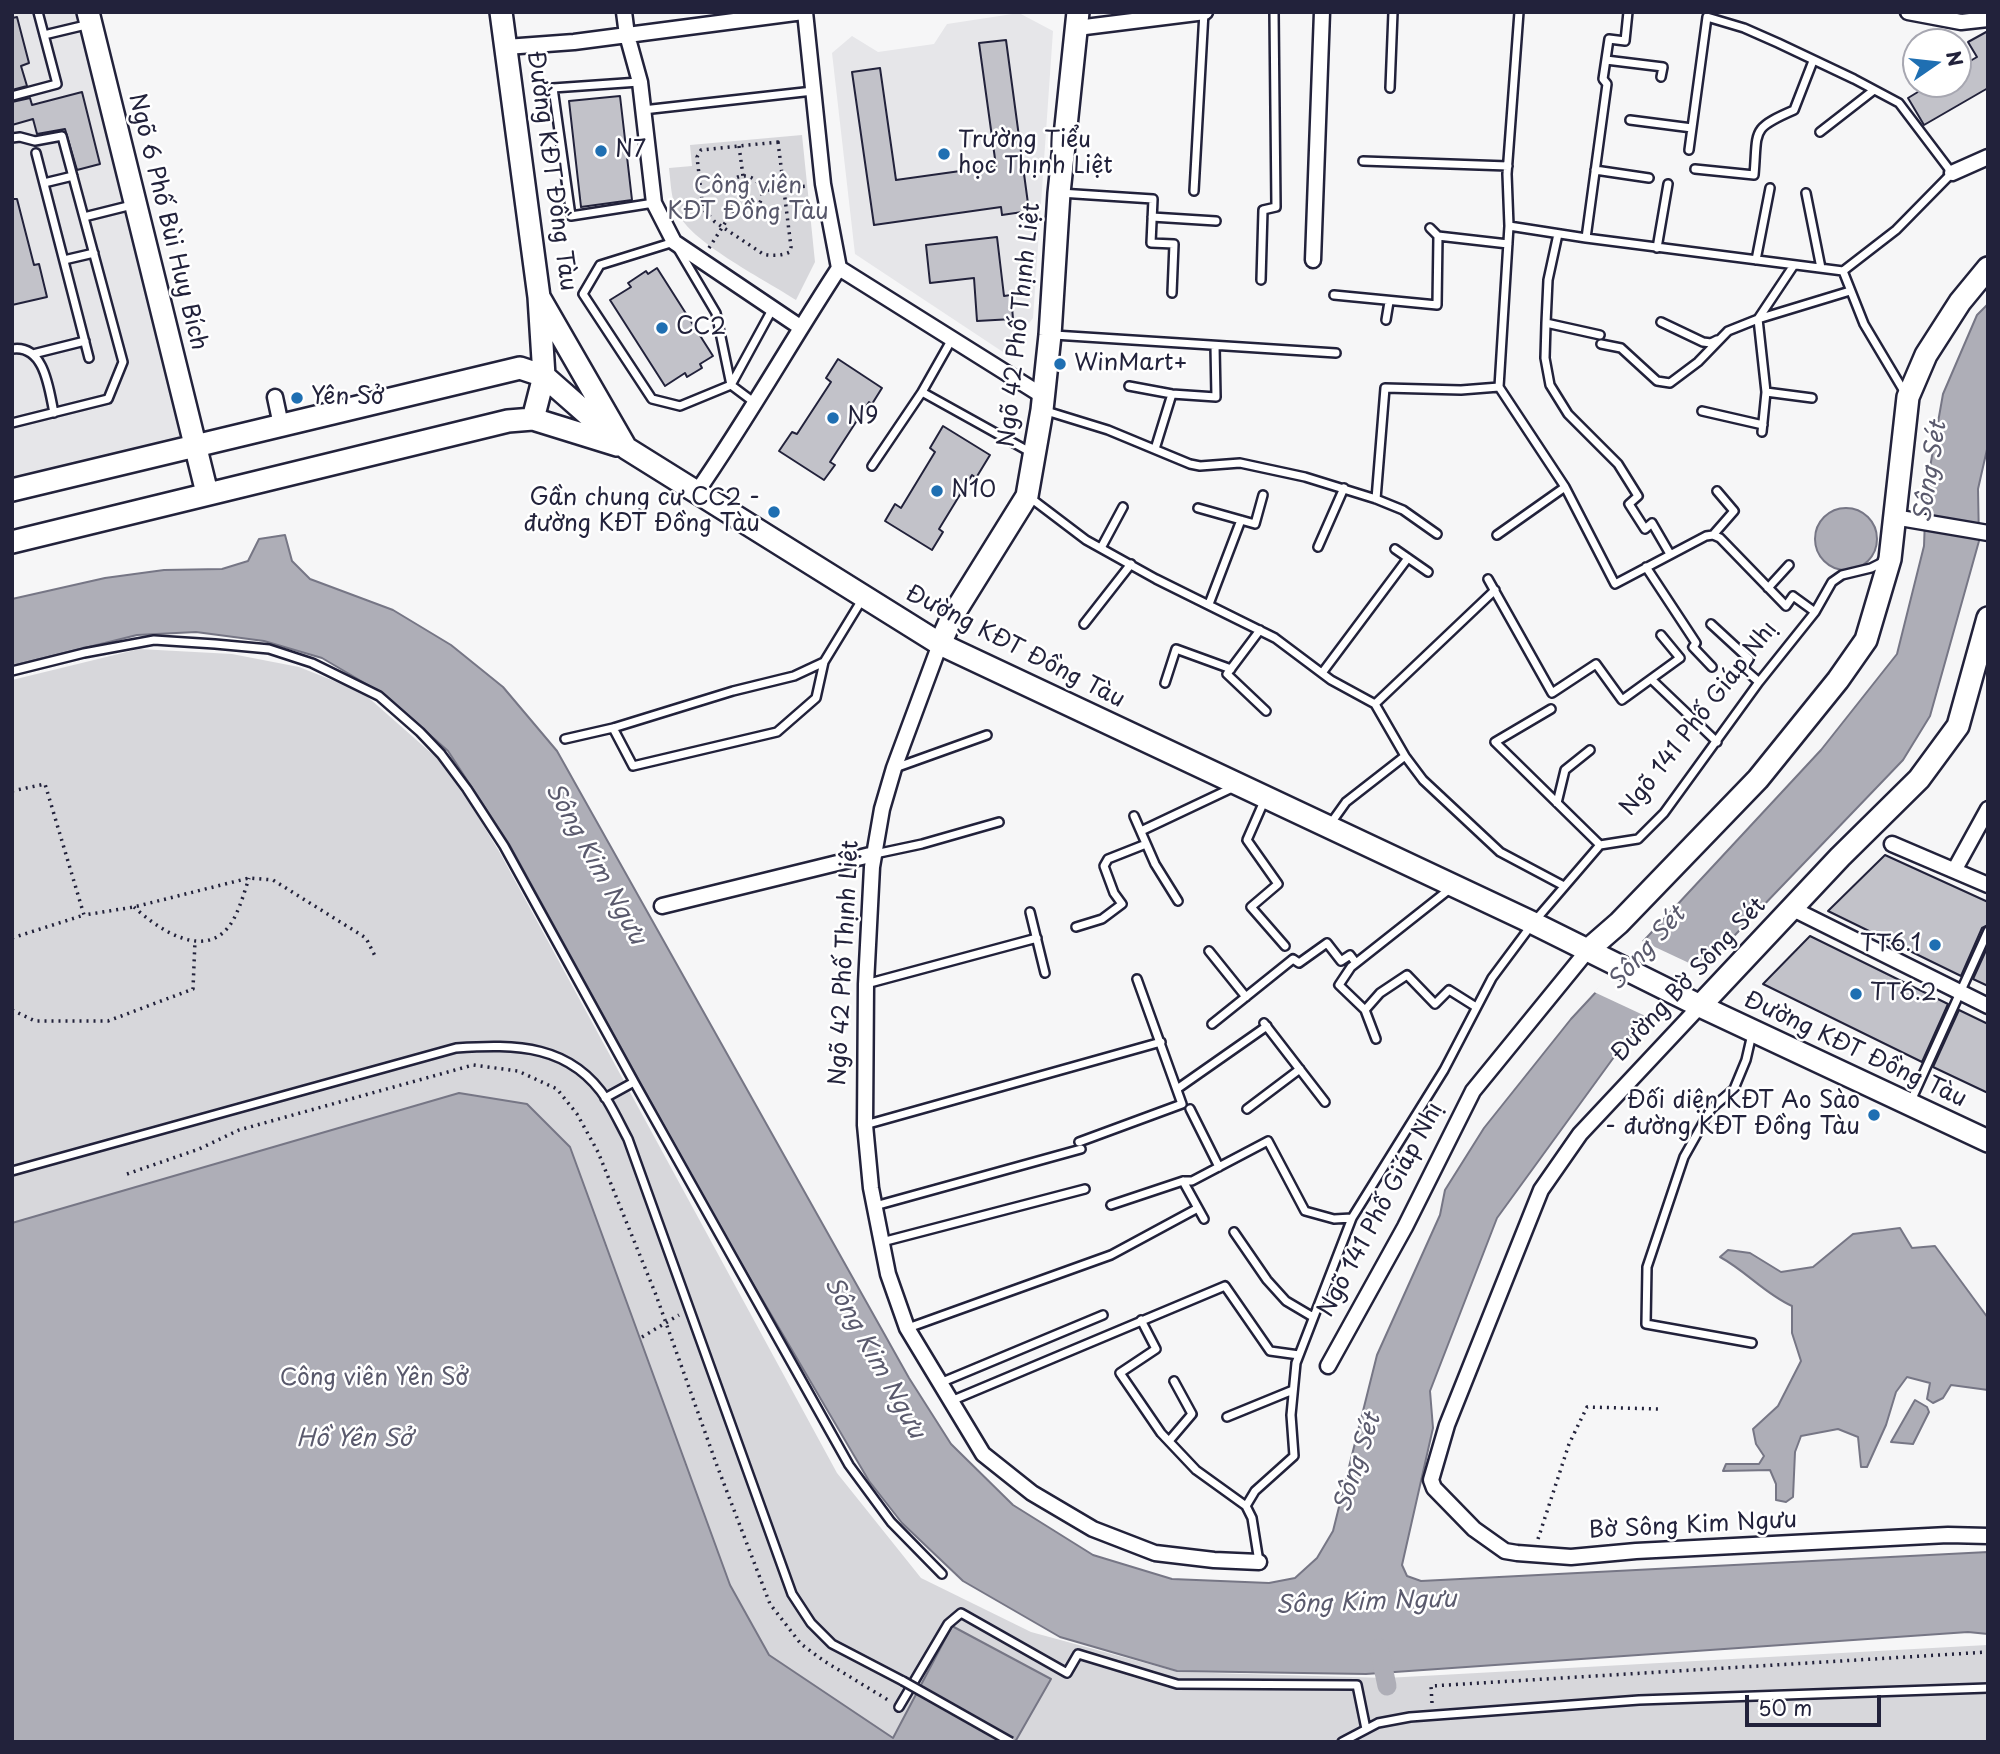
<!DOCTYPE html>
<html>
<head>
<meta charset="utf-8">
<style>
	body { margin:0 }
	#map { position:relative; width:2000px; height:1754px; overflow:hidden; background:#f6f6f7; font-family:"Playpen Sans",sans-serif }
	canvas { display:block }
	.frame { position:absolute; inset:0; border:14px solid #22223b; pointer-events:none }
	.north { position:absolute; left:1902px; top:28px; width:70px; height:70px; box-sizing:border-box; background:#fff; border:2px solid #a7a7b1; border-radius:50%; rotate:76deg; font-size:19px; font-weight:700; line-height:28px; text-align:center; color:#22223b }
	.north::after { content:''; display:block; margin:auto; width:24px; height:32px; background:#1f6fb2; clip-path:polygon(50% 0,100% 100%,50% 72%,0 100%) }
	.scale { position:absolute; left:1745px; top:1695px; width:136px; height:32px; box-sizing:border-box; border:4px solid #22223b; border-top:0; padding-left:9px; font-size:21px; line-height:24px; white-space:nowrap; color:#22223b; -webkit-text-stroke:5px #fff; paint-order:stroke }
</style>
</head>
<body>
<div id="map">
<canvas width="2000" height="1754"></canvas>
<div class="frame"></div>
<div class="north">N</div>
<div class="scale">50 m</div>
</div>
<script>
const ctx = document.querySelector('canvas').getContext('2d');
ctx.lineJoin = 'round';
function paint(path, color) {
  ctx.fillStyle = color;
  ctx.fill(path, 'evenodd');
}
function strokePath(path, color, width, dash) {
  ctx.strokeStyle = color;
  ctx.lineWidth = width;
  ctx.lineCap = dash ? 'butt' : 'round';
  ctx.setLineDash(dash || []);
  ctx.stroke(path);
}
function write(font, color, halo, rows, align = 'center') {
  ctx.font = font + ' "Playpen Sans",sans-serif';
  ctx.lineWidth = 5;
  ctx.setLineDash([]);
  ctx.textBaseline = 'middle';
  ctx.strokeStyle = halo;
  ctx.fillStyle = color;
  for (const [text, x, y, turn = 0] of rows) {
    ctx.save();
    ctx.translate(x, y);
    ctx.rotate((+turn || 0) * Math.PI / 180);
    ctx.textAlign = isNaN(turn) ? turn : align;
    if (halo) ctx.strokeText(text, 0, 0);
    ctx.fillText(text, 0, 0);
    ctx.restore();
  }
}
const built = new Path2D(`
	M12 12H81L186 438 12 481Z
	M1019 13 1053 31 1033 318 1006 354 855 254 832 53 852 36 878 52 934 44 947 24Z`);
const green = new Path2D(`
	M802 135 815 262 796 300C767 281 694 244 679 215 671 201 671 185 669 168L692 166 690 145Z
	M139 649 232 654 299 667 362 692 438 759 471 805 500 853 837 1473 921 1578 1031 1632 1178 1672 1386 1678 1987 1645 1988 1742H12V680Z`);
const water = new Path2D(`
	M1988 304V445L1978 489 1979 541 1930 716 1903 760 1735 935 1622 1046 1497 1218 1430 1391 1433 1428 1402 1565 1407 1576 1421 1581 1988 1552V1634L1968 1632 1366 1674 1177 1671 1060 1637 963 1581 902 1523 869 1481 719 1226 509 844 448 751 385 695 322 658 264 641 196 632 137 635 12 666V599L105 578 164 570 222 569 248 561 259 539 285 535 292 561 310 579 393 610 451 645 503 687 557 751 909 1378 951 1444 1013 1505 1093 1555 1172 1579 1269 1583 1295 1578 1317 1558 1333 1531 1377 1355 1440 1215 1445 1190 1484 1128 1571 1019 1821 750 1897 654 1924 546 1926 490 1943 394 1977 315Z
	M1815 539a31 31 0 1 1 62 0a31 31 0 1 1-62 0Z
	M459 1093 527 1104 570 1147 730 1585 769 1655 893 1738 952 1626 1051 1679 1015 1742H12V1223Z
	M1900 1228 1912 1248 1935 1246 1988 1318V1390L1951 1385 1943 1398 1933 1403 1927 1399 1930 1383 1907 1377 1896 1392 1886 1425 1867 1467H1861L1858 1437 1838 1429 1801 1436 1795 1452 1793 1497 1786 1502 1776 1500V1484L1770 1470 1723 1471 1726 1464H1759L1764 1456 1756 1444 1753 1429 1778 1406 1801 1361 1792 1333V1306C1765 1294 1746 1271 1720 1257L1728 1250 1750 1253 1781 1272 1813 1267 1853 1234Z
	M1915 1400 1927 1407 1929 1412 1913 1444 1891 1442Z`);
const pier = new Path2D(`
	M1640 940 1704 970 1654 1020 1594 992Z`);
const canal = new Path2D(`
	M1379 1648 1387 1686`);
const building = new Path2D(`
	M17 17 29 63 21 66 27 86 12 90V18Z
	M1988 31V88L1924 125 1908 98 1931 84H1958V68L1977 57 1968 42Z
	M1006 40 1029 211 1002 215 1001 207 874 225 852 72 880 68 896 180 996 166 979 43Z
	M82 92 100 164 77 170 65 129 37 134 33 119 12 125V102L30 98 32 105Z
	M620 96 632 200 581 207 569 101Z
	M12 199H17L34 265 39 264 47 297 12 305Z
	M997 237 1004 296 1011 295 1013 319 977 321 974 278 930 283 926 245Z
	M657 268 713 356 700 364 702 368 687 377 685 373 665 386 610 300 631 287 628 283 646 271 648 274Z
	M838 359 882 388 872 404 869 402 830 462 835 465 824 480 779 451 792 432 797 434 831 382 826 378Z
	M943 426 990 455 976 478 972 475 939 529 943 532 932 550 885 521 895 504 901 508 935 452 930 448Z
	M1885 855 1988 902V925L1982 928 1961 976 1828 911Z
	M1810 936 1948 1004 1922 1062 1763 984Z
	M1988 946V986L1973 979Z
	M1959 1010 1988 1024V1093L1933 1067Z`);
const path = new Path2D(`
	M778 142 791 247 790 252C782 256 771 256 763 254L715 222 703 209 697 157 701 150Z
	M739 146 743 176
	M726 194a18 18 0 1 1 36 0a18 18 0 1 1-36 0Z
	M761 191 807 186
	M709 248 734 209
	M12 791 45 784 84 915 134 907 249 878 273 880 366 938 376 958
	M134 907C158 929 204 961 230 925 239 912 244 893 249 878
	M12 938 84 915
	M12 1010 35 1021H108L193 989 195 941
	M127 1174 199 1149 239 1130 473 1065 518 1071 557 1089 577 1114 598 1152 656 1295 716 1463 770 1604 801 1644 824 1661 888 1700
	M642 1337 679 1315
	M1538 1539 1569 1444 1587 1407 1659 1409
	M1432 1703 1431 1686 1988 1652`);
const lane = new Path2D(`
	M44 35 90 24
	M1606 60 1663 67 1661 77
	M639 82 553 88 571 216 654 203
	M1390 88 1393 12
	M12 96 57 84 38 12
	M643 110 813 91
	M1630 120 1692 128
	M1820 132 1874 90
	M12 138 20 137 35 141 62 136 123 362 108 399 12 423
	M1689 150 1707 17 1744 28 1778 43 1854 79 1899 103 1952 173 1896 230 1843 271 1864 324 1905 393
	M36 153 89 358
	M1363 161 1508 166
	M1695 169 1754 175C1758 130 1750 129 1794 110L1813 61
	M1595 170 1649 178
	M44 183 73 176
	M1194 191 1204 12
	M1060 193 1153 199 1151 243 1174 244 1172 293
	M1806 193 1821 268
	M84 217 132 205
	M1152 217 1216 221
	M1509 226 1586 238 1843 271
	M1430 228 1438 236
	M1558 234 1548 280 1546 323 1545 358 1550 385 1568 414 1618 464 1638 496 1629 504 1645 529 1652 523 1670 554
	M1586 238 1607 84 1603 79 1609 39 1625 41 1628 12
	M1657 248 1668 184
	M64 260 94 253
	M1756 260 1770 188
	M1261 280 1263 210 1276 207 1274 12
	M1334 295 1437 305 1438 236 1508 244
	M1386 320 1389 302
	M1661 322 1703 342 1711 343 1717 340
	M1546 323 1600 335
	M1054 335 1336 353
	M1601 344 1621 348 1657 381 1670 383 1698 362 1728 331 1758 319 1850 291
	M12 349C45 344 49 390 54 413
	M33 354 85 341
	M1129 386 1172 394 1216 397 1215 346
	M1499 387 1565 487 1615 584 1706 536 1713 535 1720 538 1786 606 1793 596 1815 612
	M1499 387 1509 226 1507 174 1519 12
	M922 392 1030 452
	M1766 392 1812 398
	M755 403 731 385 680 406 652 399 583 294 600 265 674 242 716 313 731 385 773 308
	M1043 410 1108 430 1190 464 1200 466 1240 463 1305 477 1376 499 1403 510 1437 534
	M1702 411 1763 425
	M1762 432 1766 392 1758 319 1794 265
	M1155 449 1172 394
	M872 466 922 392 952 339
	M1028 496 1086 540 1156 579 1275 638 1331 680 1375 704 1405 756 1423 780 1500 852 1564 886
	M1376 499 1385 388 1461 390 1499 387
	M1198 508 1255 524 1263 495
	M1497 535 1565 487
	M1713 535 1734 511 1717 491
	M1318 547 1344 488
	M1101 548 1123 507
	M1395 549 1428 572
	M1646 567 1696 643 1693 647 1712 667
	M1488 579 1552 693 1596 664 1622 700 1651 679
	M1768 588 1789 565
	M1209 604 1241 520
	M1084 624 1131 564
	M1711 624 1749 659 1743 668 1759 682
	M1260 630 1227 674 1266 711
	M1661 635 1680 658 1651 679 1717 742
	M12 671 84 653 154 640 215 644 269 649 312 663 379 696 420 732 441 754 467 789 504 846 634 1082 605 1098
	M1322 673 1408 558
	M1165 683 1176 649 1231 669
	M1375 704 1495 590
	M1551 709 1495 742 1600 845
	M613 728 633 766 777 732 816 698 824 662
	M565 739 613 728 733 691 794 676 824 662 863 598
	M895 768 987 735
	M1265 799 1247 840 1278 884 1251 907 1285 946
	M1557 803 1565 770 1590 750
	M1134 816 1155 864 1178 901
	M1331 823 1346 802 1405 756
	M1141 831 1234 787
	M875 854 922 844 999 822
	M1030 912 1045 973
	M1076 927 1102 919 1122 904 1114 893 1104 866 1108 859 1146 844
	M1209 951 1246 997
	M866 984 1037 938
	M1365 1010 1380 993 1407 975 1435 1004 1449 990 1476 1007
	M1264 1023 1325 1102
	M1212 1024 1293 959 1299 963 1327 943 1341 961 1350 955 1356 963
	M1752 1034 1746 1060 1734 1089 1711 1109 1684 1157 1647 1267 1646 1324 1752 1343
	M1376 1039 1365 1010 1339 985 1351 967 1451 888
	M634 1082 849 1465 891 1522 942 1574
	M1177 1089 1267 1026
	M1910 1103 1988 931
	M1190 1109 1219 1167
	M1247 1109 1300 1069
	M865 1125 1161 1042
	M1079 1142 1182 1104 1137 979
	M12 1171 456 1048C516 1044 571 1044 607 1100 615 1113 621 1126 628 1139L792 1594 811 1623 832 1644 903 1681
	M1183 1181 1204 1219
	M1111 1205 1183 1181H1192L1268 1141 1305 1211 1334 1219 1352 1218
	M875 1206 1081 1149
	M1234 1232 1267 1280 1286 1301 1313 1317
	M882 1242 1085 1189
	M1141 1320 1156 1349 1120 1373 1161 1433 1196 1470 1246 1506
	M908 1328 1111 1255 1198 1208
	M940 1383 1103 1315
	M951 1401 1225 1286 1270 1351 1299 1355
	M1227 1417 1293 1390
	M1169 1441 1192 1414 1174 1381
	M1259 1562 1252 1518 1246 1506 1255 1491 1294 1456 1291 1415 1296 1363 1352 1218 1444 1070 1492 978 1533 923 1600 845 1638 839 1664 813 1759 682 1815 612 1832 582 1842 575 1871 568 1885 561
	M899 1707 948 1624 961 1613 1067 1673 1078 1654 1177 1684 1357 1685 1366 1729
	M1342 1742 1378 1723 1410 1717 1639 1700 1988 1688`);
const street = new Path2D(`
	M624 12 627 35 640 82 654 203 674 242 800 327
	M805 12 823 184 839 268
	M1908 12 1961 22 1988 19
	M1077 28 1205 12
	M506 47 574 42 803 12
	M1952 173 1988 157
	M1313 260 1322 12
	M839 268 1043 396
	M275 397 281 425
	M696 493C747 420 790 343 839 268
	M1894 517 1988 533
	M940 644 894 768 882 809 872 867 866 984 865 1125 871 1188 888 1274 907 1328 983 1454 1032 1493 1093 1529 1155 1553 1214 1560 1259 1562
	M1892 844 1988 885
	M1955 869 1988 809
	M662 906 874 854
	M1793 909 1988 1006
	M1700 1006 1580 1134 1541 1190 1447 1425 1431 1480 1434 1488 1474 1529 1505 1551 1517 1553 1571 1557 1636 1551 1948 1535 1988 1536
	M1328 1366 1405 1227 1473 1091 1588 950`);
const secondary = new Path2D(`
	M88 12 207 493
	M501 12 539 297 544 376 533 419
	M539 297 626 448 940 644 1533 923 1700 1006 1988 1141
	M12 490 520 368 544 376 611 435
	M12 542 508 421 533 419 617 445
	M940 644 953 615 1027 496 1042 410 1050 335 1059 193 1078 12
	M1588 950 1619 923 1758 779 1838 680 1866 640 1890 559 1908 397 1926 355 1960 302 1988 268
	M1700 1006 1840 857 1919 779 1958 726 1988 618`);
const laneBridge = new Path2D(`
	M903 1681 1011 1742`);
const markers = [
	[601,151,7,"#1f6fb2"],
	[944,154,7,"#1f6fb2"],
	[662,328,7,"#1f6fb2"],
	[1060,364,7,"#1f6fb2"],
	[297,398,7,"#1f6fb2"],
	[833,418,7,"#1f6fb2"],
	[937,491,7,"#1f6fb2"],
	[774,512,7,"#1f6fb2"],
	[1935,945,7,"#1f6fb2"],
	[1856,994,7,"#1f6fb2"],
	[1874,1115,7,"#1f6fb2"]
];
const poiNames = [
	["Trường Tiểu",958,141],
	["học Thịnh Liệt",958,167],
	["N7",615,151],
	["CC2",676,328],
	["WinMart+",1074,364],
	["Yên Sở",311,398],
	["N9",847,418],
	["N10",951,491],
	["Gần chung cư CC2 -",760,499,"right"],
	["đường KĐT Đồng Tàu",760,525,"right"],
	["TT6.1",1921,945,"right"],
	["TT6.2",1870,994],
	["Đối diện KĐT Ao Sào",1860,1102,"right"],
	["- đường KĐT Đồng Tàu",1860,1128,"right"]
];
const streetNames = [
	["Đường KĐT Đồng Tàu",551,171,82],
	["Ngõ 6 Phố Bùi Huy Bích",167,222,76],
	["Ngõ 42 Phố Thịnh Liệt",1020,325,-84],
	["Đường KĐT Đồng Tàu",1015,647,27],
	["Ngõ 141 Phố Giáp Nhị",1699,719,-52],
	["Ngõ 42 Phố Thịnh Liệt",845,963,-87],
	["Đường Bờ Sông Sét",1689,980,-47],
	["Đường KĐT Đồng Tàu",1855,1050,25],
	["Ngõ 141 Phố Giáp Nhị",1381,1210,-62],
	["Bờ Sông Kim Ngưu",1693,1526,-3]
];
const parkNames = [
	["Công viên",748,187],
	["KĐT Đồng Tàu",748,213],
	["Công viên Yên Sở",374,1379]
];
const waterNames = [
	["Sông Sét",1931,472,-81],
	["Sông Kim Ngưu",595,864,61],
	["Sông Sét",1647,949,-48],
	["Sông Kim Ngưu",874,1358,61],
	["Hồ Yên Sở",354,1439],
	["Sông Sét",1358,1463,-72],
	["Sông Kim Ngưu",1366,1603,-2]
];
paint(built, '#e6e6e9');
paint(green, '#d7d7db');
paint(water, '#aeaeb7');
strokePath(water, '#767685', 2);
paint(pier, '#f6f6f7');
strokePath(canal, '#aeaeb7', 19);
paint(building, '#c2c2c9');
strokePath(building, '#22223b', 2);
strokePath(lane, '#22223b', 12);
strokePath(street, '#22223b', 19);
strokePath(secondary, '#22223b', 26);
strokePath(path, '#22223b', 3.5, [2, 5]);
strokePath(lane, '#fff', 7);
strokePath(street, '#fff', 14);
strokePath(secondary, '#fff', 21);
strokePath(laneBridge, '#22223b', 12, []);
strokePath(laneBridge, '#fff', 7);
for (const [x, y, r, color] of markers) {
  const dot = new Path2D();
  dot.arc(x, y, r, 0, 2 * Math.PI);
  ctx.fillStyle = color;
  ctx.fill(dot);
  strokePath(dot, '#fff', 2.5);
}
write('23px', '#22223b', '#fff', poiNames, 'left');
write('23px', '#22223b', '#fff', streetNames);
write('23px', '#58586b', '#fff', parkNames);
write('italic 24px', '#5a5a6d', '#fff', waterNames);
</script>
</body>
</html>
